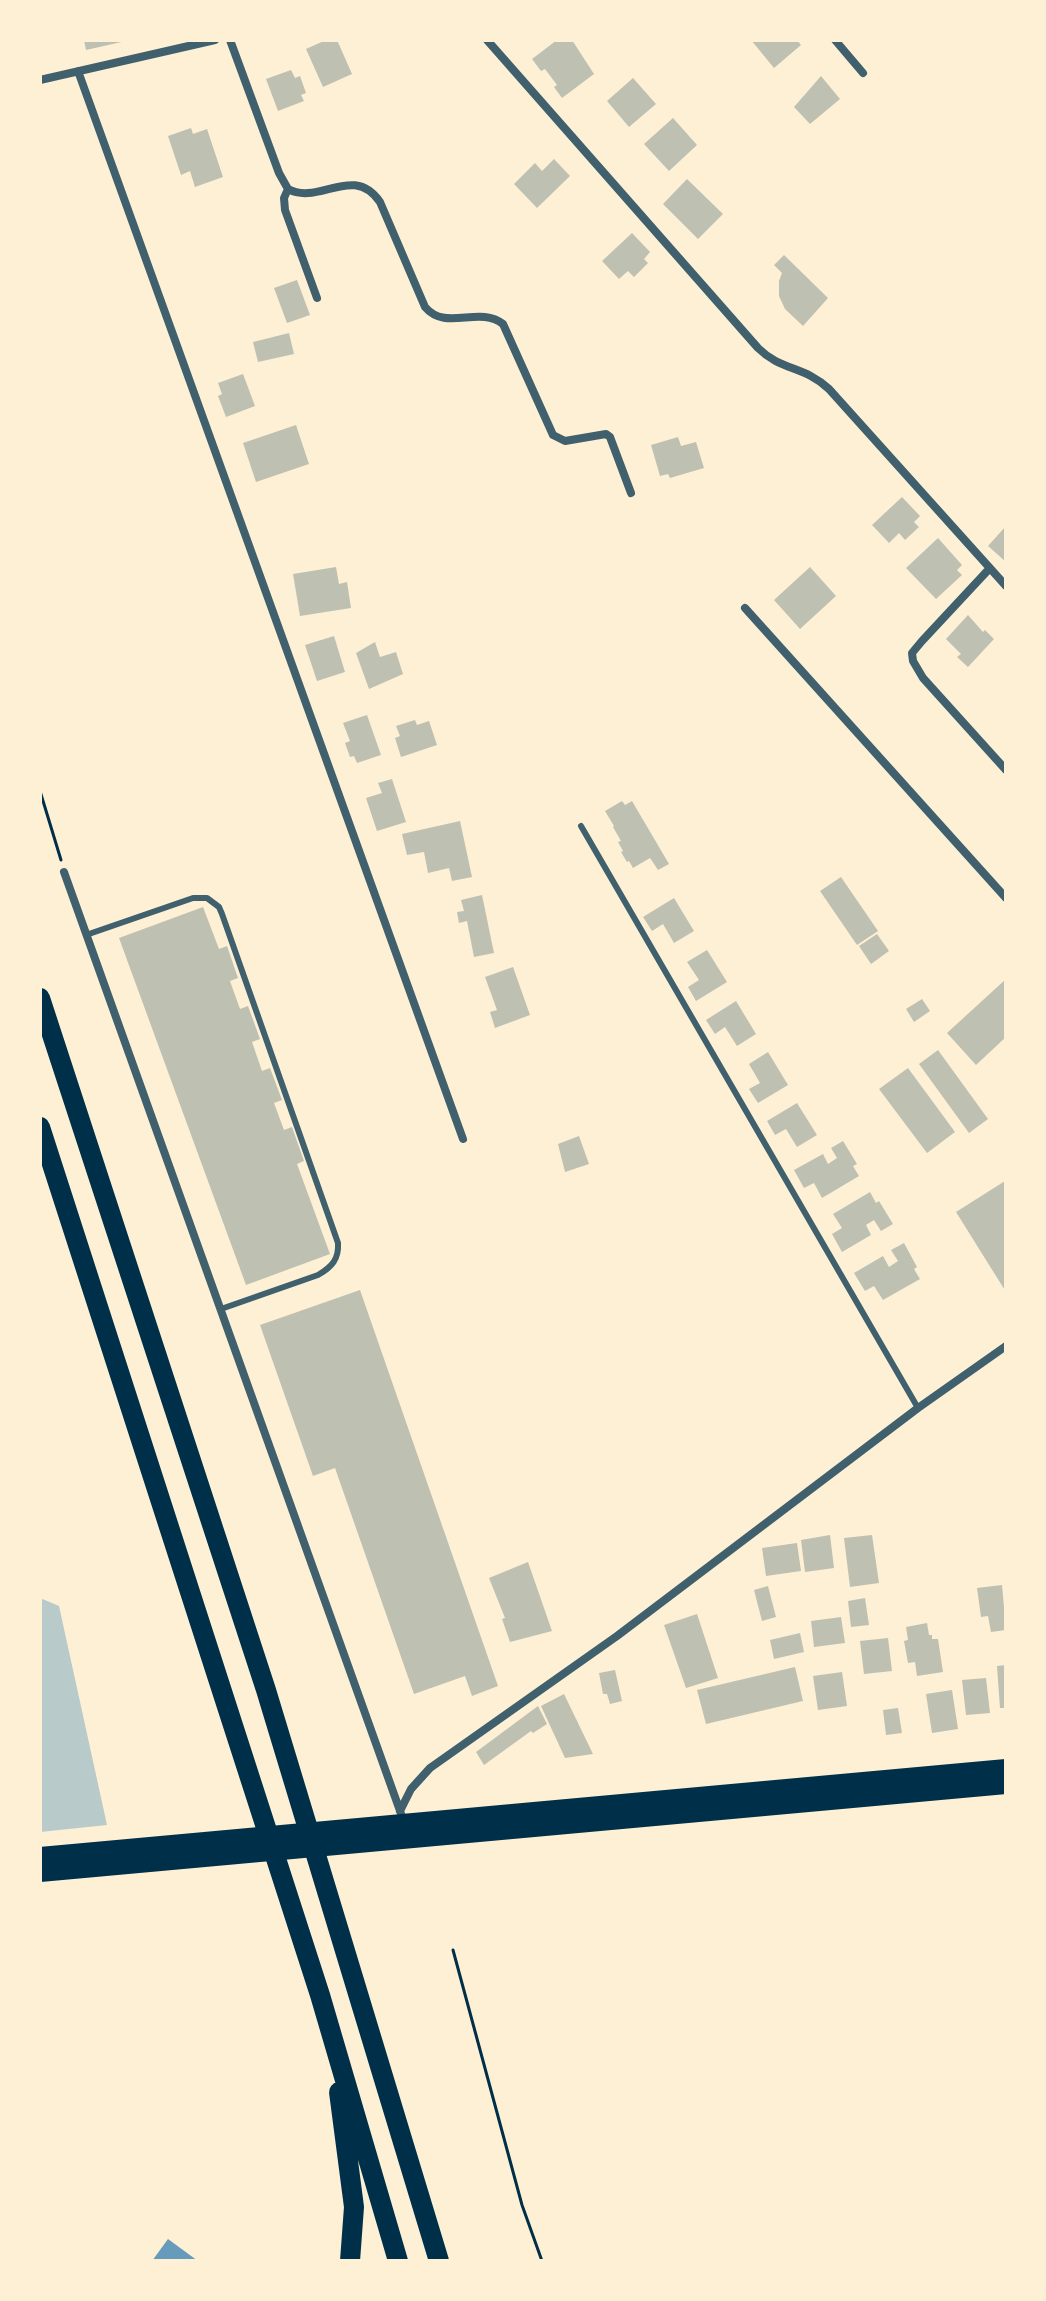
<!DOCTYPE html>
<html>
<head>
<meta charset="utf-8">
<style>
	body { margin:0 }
	#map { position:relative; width:1046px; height:2301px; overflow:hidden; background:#fdf0d5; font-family:"Sofia Sans Condensed",sans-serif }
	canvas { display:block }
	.frame { position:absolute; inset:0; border:42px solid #fdf0d5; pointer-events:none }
</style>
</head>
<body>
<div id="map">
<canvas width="1046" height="2301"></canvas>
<div class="frame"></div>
</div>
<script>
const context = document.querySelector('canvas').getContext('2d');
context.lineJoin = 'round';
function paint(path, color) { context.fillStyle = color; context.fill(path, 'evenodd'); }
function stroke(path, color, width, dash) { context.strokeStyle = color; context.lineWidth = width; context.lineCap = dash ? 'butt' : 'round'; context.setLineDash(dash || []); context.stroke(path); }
paint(new Path2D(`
	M40,1598L59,1606L107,1825L40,1832Z`), '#b9caca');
paint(new Path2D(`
	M168,2239L198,2261H152Z`), '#669bbc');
paint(new Path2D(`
	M84,40H126V41L86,50Z
	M326,40H337L352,74L323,87L306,49Z
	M557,40H572L594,74L562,98L554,87L557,85L545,69L541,71L532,59Z
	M751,40H797L801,45L774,68Z
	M291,70L295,78L300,76L306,93L301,95L304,101L278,111L266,79Z
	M821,76L840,99L810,124L794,107Z
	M633,78L656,104L629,127L607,101Z
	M673,118L697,145L669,171L644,144Z
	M191,128L193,134L207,129L223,177L195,187L190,171L181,175L168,136Z
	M554,159L570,176L537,208L514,184L535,163L542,171Z
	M687,179L723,214L698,239L663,204Z
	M632,233L650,252L644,259L648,263L634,277L628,271L619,279L602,261Z
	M784,255L828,298L803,326L785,309L779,296V281L782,273L774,265Z
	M297,280L310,315L287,323L274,288Z
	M289,333L294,354L258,362L253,342Z
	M243,374L255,406L226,417L218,396L222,394L218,383Z
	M296,425L309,464L256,482L243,443Z
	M678,437L681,446L696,442L704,468L670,478L668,474L660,476L651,445Z
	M902,497L920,516L914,522L919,527L905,540L899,533L889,543L872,525Z
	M1006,526V562L988,546Z
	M938,538L962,565L957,570L962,575L936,599L906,568Z
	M336,567L339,584L347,582L351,608L300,616L293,574Z
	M810,567L836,596L800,629L774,600Z
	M968,615L983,632L985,630L994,639L968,667L957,657L961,654L946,639Z
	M334,636L345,672L317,681L305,645Z
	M375,642L380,657L396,652L403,674L369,689L356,653Z
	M367,715L381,755L357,763L354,756L350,757L345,743L350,741L343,723Z
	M415,720L417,725L429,721L437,745L401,757L395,738L400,736L396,726Z
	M392,779L406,822L377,831L366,798L382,793L378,783Z
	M622,801L625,805L632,801L669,864L658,870L650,858L633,868L629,861L627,862L621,852L623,851L618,842L621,841L613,827L614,826L605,811Z
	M460,821L472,877L452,881L449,868L428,873L424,852L407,855L402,834Z
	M841,877L878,931L857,945L820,891Z
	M482,895L494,953L474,957L467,921L459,923L457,912L464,911L461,900Z
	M674,898L694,931L674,943L663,924L652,931L643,917Z
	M203,907L219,949L227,946L238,978L230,981L240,1009L248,1006L260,1039L252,1042L262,1071L270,1068L282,1100L274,1103L284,1130L292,1127L304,1161L297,1164L330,1254L246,1285L119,938Z
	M877,934L889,951L871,964L859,946Z
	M707,950L727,982L696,1001L688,987L699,980L687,962Z
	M513,967L530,1015L495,1028L490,1012L497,1010L485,977Z
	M1006,979V1037L976,1065L947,1033Z
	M922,999L930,1011L914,1022L906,1009Z
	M736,1001L756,1034L737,1046L725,1027L715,1034L706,1020Z
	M938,1050L988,1119L969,1133L919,1064Z
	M768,1052L788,1085L758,1103L749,1089L760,1083L749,1064Z
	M908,1068L955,1132L927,1153L879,1089Z
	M797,1103L817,1135L797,1147L786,1129L775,1135L767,1121Z
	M579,1136L589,1164L565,1172L558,1144Z
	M843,1141L857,1164L853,1166L859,1176L822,1198L814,1183L804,1188L794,1170L823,1154L828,1164L837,1158L831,1148Z
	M1005,1181L1006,1183V1292L956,1212Z
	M870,1192L876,1203L879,1201L893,1224L881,1231L874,1220L866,1225L871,1235L842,1252L832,1234L842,1228L833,1214Z
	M904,1243L917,1267L914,1269L920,1279L883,1300L874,1286L865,1291L854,1273L883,1256L889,1267L898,1261L891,1250Z
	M360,1290L498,1686L472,1696L465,1676L414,1694L335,1468L313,1476L260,1325Z
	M830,1535L834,1568L805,1572L801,1540Z
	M872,1535L879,1583L850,1587L844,1538Z
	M797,1543L801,1571L766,1576L762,1548Z
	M528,1562L552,1631L510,1642L502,1619L505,1618L489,1578Z
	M1002,1585L1006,1630L991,1632L988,1616L981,1617L977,1588Z
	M768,1586L776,1617L762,1621L754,1590Z
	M865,1598L869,1625L851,1627L848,1601Z
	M697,1614L718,1678L686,1688L664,1625Z
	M841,1617L845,1643L814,1647L811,1621Z
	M927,1623L929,1635H932V1639H938L943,1672L917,1676L915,1662L908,1663L904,1641L908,1640L906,1627Z
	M800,1633L804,1652L774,1659L770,1640Z
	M888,1638L892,1671L864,1674L860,1641Z
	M1006,1665V1708H1000L997,1666Z
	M795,1667L803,1701L706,1724L697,1690Z
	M615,1670L622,1701L610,1704L607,1694H603L599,1673Z
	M842,1672L847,1706L818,1710L813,1676Z
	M986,1678L990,1713L966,1715L962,1680Z
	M952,1690L958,1729L932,1733L926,1694Z
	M564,1694L593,1754L565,1758L541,1706Z
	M538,1706L547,1724L533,1733L531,1731L484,1765L476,1752Z
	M898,1708L902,1733L886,1735L883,1710Z`), '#bec0b2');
stroke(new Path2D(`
	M40,791L61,860
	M453,1950L522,2205L542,2261`), '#003049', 3);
stroke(new Path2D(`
	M581,826L918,1408
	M86,935L193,898H207L219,907L222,914L338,1243C339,1259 332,1267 318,1275L221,1309`), '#3f606c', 6);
stroke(new Path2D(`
	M230,40L279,173L288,189C319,206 353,163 380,202L425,307C446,332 479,305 503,324L553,435L565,441L606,434L610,437L631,493
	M487,40L758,348C781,371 805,366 829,389L1006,586
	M835,40L863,73
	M78,71L463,1139
	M40,80L215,40
	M288,189L284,198L285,210L317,298
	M990,568L922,641L912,653L913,661L923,678L1006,770
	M745,608L1006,898
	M64,872L404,1822
	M400,1811L411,1789L430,1768L617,1636L918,1408L1006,1346`), '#3f606c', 8);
stroke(new Path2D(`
	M40,1856L1006,1768
	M40,1873L1006,1785`), '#003049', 18);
stroke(new Path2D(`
	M40,998L266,1690L439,2261
	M40,1127L320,1995L398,2261
	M339,2092L354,2207L350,2261`), '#003049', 20);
</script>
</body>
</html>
